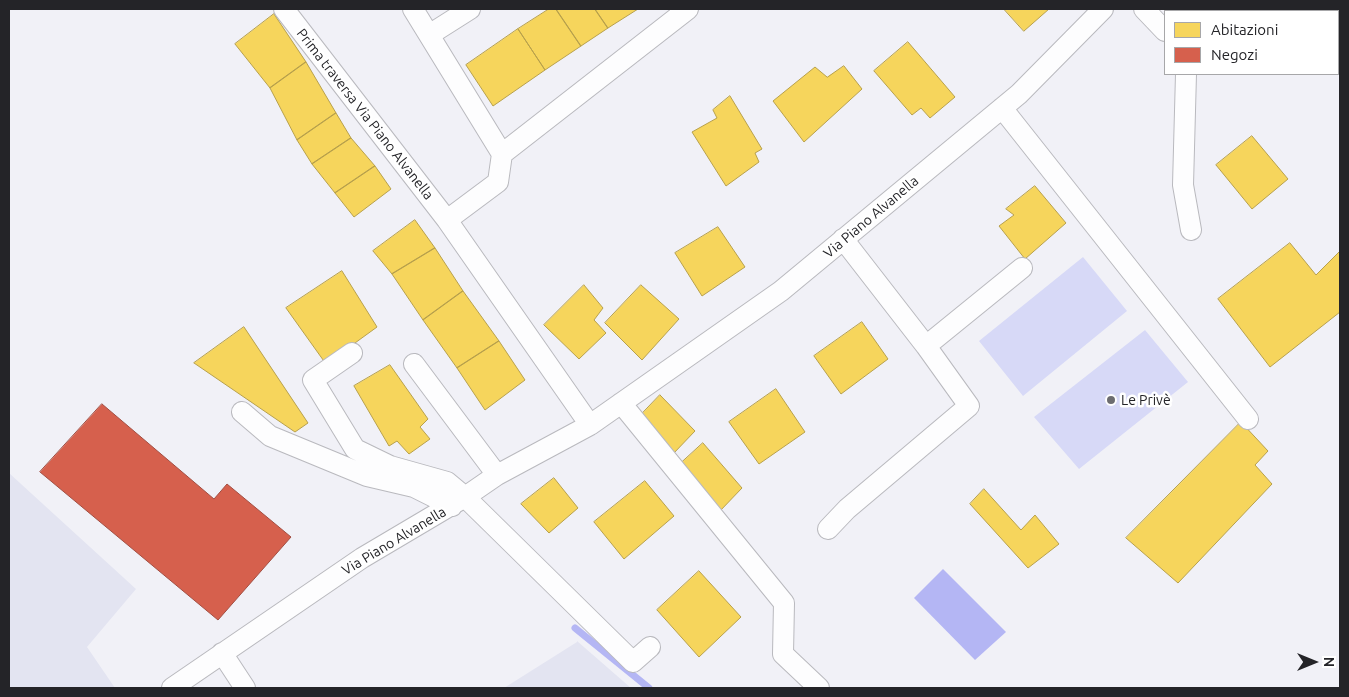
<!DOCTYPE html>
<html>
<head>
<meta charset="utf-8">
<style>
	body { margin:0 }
	#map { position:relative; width:1349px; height:697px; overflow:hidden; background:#f1f1f7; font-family:Ubuntu,sans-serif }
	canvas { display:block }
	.frame { position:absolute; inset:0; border:10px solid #242428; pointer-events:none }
	.legend { position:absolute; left:1164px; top:10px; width:175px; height:65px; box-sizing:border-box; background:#fff; border:1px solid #a7a7a9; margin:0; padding:6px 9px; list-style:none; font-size:15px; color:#242428 }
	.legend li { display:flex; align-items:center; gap:10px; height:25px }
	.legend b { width:25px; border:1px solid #a7a7a9 }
	.north { position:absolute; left:1289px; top:637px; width:50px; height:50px; -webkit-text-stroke:4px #fff; paint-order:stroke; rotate:90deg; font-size:14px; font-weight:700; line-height:20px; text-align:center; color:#242428 }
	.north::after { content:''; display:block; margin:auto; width:18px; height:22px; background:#242428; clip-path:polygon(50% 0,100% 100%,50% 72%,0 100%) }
</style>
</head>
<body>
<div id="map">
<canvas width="1349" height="697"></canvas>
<div class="frame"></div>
<ul class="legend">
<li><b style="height:14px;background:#f6d55c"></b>Abitazioni</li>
<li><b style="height:14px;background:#d6604d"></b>Negozi</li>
</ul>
<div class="north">N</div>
</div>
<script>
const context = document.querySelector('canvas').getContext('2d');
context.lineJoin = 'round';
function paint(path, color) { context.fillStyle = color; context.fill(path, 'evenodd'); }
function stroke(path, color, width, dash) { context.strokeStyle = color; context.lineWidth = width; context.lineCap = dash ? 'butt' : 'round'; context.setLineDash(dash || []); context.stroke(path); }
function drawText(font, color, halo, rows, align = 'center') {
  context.font = font + ' Ubuntu,sans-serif'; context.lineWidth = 5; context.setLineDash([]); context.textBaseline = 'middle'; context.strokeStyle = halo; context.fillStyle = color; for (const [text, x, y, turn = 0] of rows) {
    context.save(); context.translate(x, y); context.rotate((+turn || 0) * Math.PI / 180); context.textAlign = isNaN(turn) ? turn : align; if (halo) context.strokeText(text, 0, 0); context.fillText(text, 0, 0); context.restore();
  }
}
paint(new Path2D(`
	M9,473L136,589L87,647L115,688H9Z
	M577,641L631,688H504L577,642Z`), '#e3e4f1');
paint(new Path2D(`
	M1083,257L1127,311L1023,396L979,341Z
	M1145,330L1188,382L1079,469L1034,417Z`), '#d7d9f7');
paint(new Path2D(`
	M943,569L1006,632L975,660L914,598Z`), '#b4b6f4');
const homes = new Path2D(`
	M549,9H556L581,46L545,70L518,29Z
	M556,9H595L608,28L581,46Z
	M595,9H638L608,28Z
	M1004,9H1049L1024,31Z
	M274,14L306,62L270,88L235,44Z
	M518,29L545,70L493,106L466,65Z
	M908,42L955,97L930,118L921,108L912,115L874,71Z
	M306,62L336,113L297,140L270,88Z
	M844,66L862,89L804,142L773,101L815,67L827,77Z
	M730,96L762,149L755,153L759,162L726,186L692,132L717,118L713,110Z
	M336,113L351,138L312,164L297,140Z
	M1252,136L1288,179L1252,209L1216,165Z
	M351,138L375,166L335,193L312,164Z
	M375,166L391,189L354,217L335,193Z
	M1035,186L1066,223L1025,259L999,226L1014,215L1006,209Z
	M415,220L435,248L392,274L373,251Z
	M718,227L745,267L702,296L675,253Z
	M1290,243L1316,275L1340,251V312L1270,367L1218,299Z
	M435,248L463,291L423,320L392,274Z
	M342,271L377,327L326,364L286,308Z
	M584,285L603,308L594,320L606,333L579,359L544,325Z
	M641,285L679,319L642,360L605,323Z
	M463,291L499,341L457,368L423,320Z
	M862,322L888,359L841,394L814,356Z
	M244,327L308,423L295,432L194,363Z
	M499,341L525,380L485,410L457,368Z
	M390,365L428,419L420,427L430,439L409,454L397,441L389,446L354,386Z
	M776,389L805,432L759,464L729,422Z
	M660,395L695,431L673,454L639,417Z
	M1241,422L1268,451L1255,465L1272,484L1178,583L1126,538Z
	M703,443L742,488L719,512L679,465Z
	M554,478L578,508L549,533L521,504Z
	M645,481L674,516L624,559L594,522Z
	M984,489L1021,530L1035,515L1059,544L1028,568L970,504Z
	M699,571L741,617L699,657L657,610Z`);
paint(homes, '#f6d55c');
stroke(homes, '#b7a04c', 1);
const shops = new Path2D(`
	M102,404L214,499L227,484L291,537L218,620L40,472Z`);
paint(shops, '#d6604d');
stroke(shops, '#a14e42', 1);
stroke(new Path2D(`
	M575,628L649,688`), '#b4b6f4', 7);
const street = new Path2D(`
	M284,9L447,220
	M413,9L502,154L498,182L447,220L590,425
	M1144,9L1165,31
	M429,35L470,9
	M1186,74L1183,185L1191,230
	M1002,108L1248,419
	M502,154L688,9
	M926,346L1022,268
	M352,353L313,380L355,449L390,466L447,482L465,497L633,662L650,647
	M414,364L497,475
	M621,403L784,603L783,654L819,688
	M242,412L270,436L367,476L414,487L452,506
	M828,529L847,509L969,406L926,346L843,239
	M222,653L245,688
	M172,688L362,558L465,497L497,475L590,425L781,291L1019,94L1103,9`);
stroke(street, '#b9b9be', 22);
stroke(street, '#fdfdfe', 20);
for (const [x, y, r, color] of [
	[1111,400,5,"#6c6c70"]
]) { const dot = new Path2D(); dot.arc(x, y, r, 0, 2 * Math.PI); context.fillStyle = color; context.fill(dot); stroke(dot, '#fff', 2); }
drawText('14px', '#242428', '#fff', [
	["Prima traversa Via Piano Alvanella",365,114,52],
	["Via Piano Alvanella",871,217,-40],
	["Via Piano Alvanella",394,541,-31]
]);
drawText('14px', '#242428', '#fff', [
	["Le Privè",1121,400]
], 'left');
</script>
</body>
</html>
